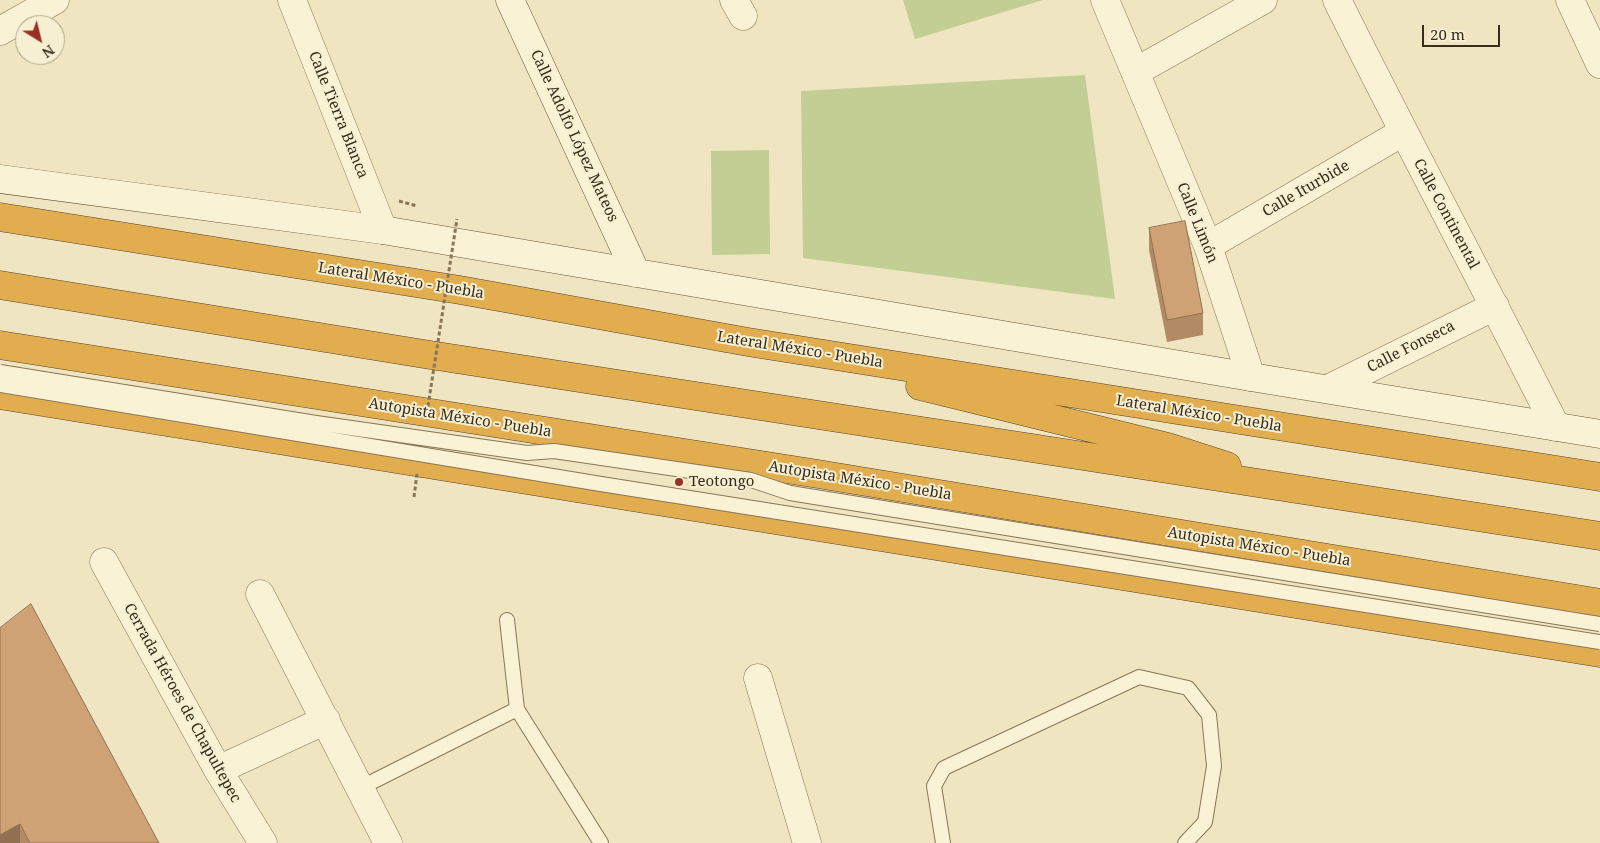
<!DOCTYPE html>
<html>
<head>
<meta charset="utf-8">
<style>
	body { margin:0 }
	#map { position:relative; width:1600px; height:843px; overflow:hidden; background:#efe5c1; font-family:"Noto Serif",serif }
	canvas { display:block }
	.north { position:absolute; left:15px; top:15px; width:50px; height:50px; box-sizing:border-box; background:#f6efd1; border:1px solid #aaa189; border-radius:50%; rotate:144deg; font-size:14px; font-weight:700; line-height:20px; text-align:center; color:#382c1d }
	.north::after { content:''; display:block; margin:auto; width:18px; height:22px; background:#9a2f26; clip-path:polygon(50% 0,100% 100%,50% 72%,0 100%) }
	.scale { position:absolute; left:1422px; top:25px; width:78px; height:22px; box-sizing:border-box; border:2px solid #382c1d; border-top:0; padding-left:6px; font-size:15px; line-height:18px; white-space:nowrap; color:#382c1d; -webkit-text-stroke:4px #f6efd1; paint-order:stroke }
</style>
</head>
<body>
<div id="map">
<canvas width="1600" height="843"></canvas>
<div class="north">N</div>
<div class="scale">20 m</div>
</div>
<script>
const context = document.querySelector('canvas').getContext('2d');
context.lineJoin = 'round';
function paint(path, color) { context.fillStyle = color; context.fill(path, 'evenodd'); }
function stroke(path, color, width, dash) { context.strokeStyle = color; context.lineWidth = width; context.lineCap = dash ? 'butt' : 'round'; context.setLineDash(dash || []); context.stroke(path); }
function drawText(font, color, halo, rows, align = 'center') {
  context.font = font + ' "Noto Serif",serif'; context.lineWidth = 4; context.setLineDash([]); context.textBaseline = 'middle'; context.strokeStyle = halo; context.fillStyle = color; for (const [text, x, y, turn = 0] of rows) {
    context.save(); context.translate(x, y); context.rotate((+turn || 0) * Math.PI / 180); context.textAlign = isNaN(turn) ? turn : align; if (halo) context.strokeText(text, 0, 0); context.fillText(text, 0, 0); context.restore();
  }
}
paint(new Path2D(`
	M903,0H1043L915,39Z
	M1085,75L1115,299L803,258L801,91Z
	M769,150L770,254L712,255L711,151Z`), '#c2ce94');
const lane = new Path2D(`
	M507,620L517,709L601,843
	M360,788L517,709
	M943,843L934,786L944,768L1139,677L1188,688L1209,715L1214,766L1205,822L1185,843`);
const street = new Path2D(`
	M292,0L383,230
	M734,0L743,16
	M1105,0L1208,246L1251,377
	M1337,0C1408,143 1484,284 1556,427
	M1570,0L1600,64
	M0,31L55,0
	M1135,72L1263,0
	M1208,246L1403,132
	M1328,389L1495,306
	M104,562L218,770L263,843
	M260,594L388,843
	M758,678L807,843
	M218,770L326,720`);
const secondary = new Path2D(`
	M510,0L636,273
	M0,179L383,230L1251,377L1600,434`);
const highway = new Path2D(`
	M0,217L460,290L748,342L1600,477
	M0,285L424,354L1600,536
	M0,345L818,474L1600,603
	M920,386L1168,447L1227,466
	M0,395L1600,653`);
stroke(lane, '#897658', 16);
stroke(street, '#897658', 29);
stroke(secondary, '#6b573b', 29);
stroke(highway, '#57442c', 29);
stroke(new Path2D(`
	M399,201L417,206`), '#897658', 3, [4, 2.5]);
stroke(lane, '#faf2d4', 14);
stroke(street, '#faf2d4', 28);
stroke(secondary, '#faf2d4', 28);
stroke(highway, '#e2ad4e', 28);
const laneBridge = new Path2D(`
	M0,372L316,423L527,453L554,451L751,480L790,493L1600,624
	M0,385L601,484L1600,642`);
stroke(laneBridge, '#897658', 16, []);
stroke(new Path2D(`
	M426,419L457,219
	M414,497L417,474`), '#897658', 3, [4, 2.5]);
stroke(laneBridge, '#faf2d4', 14);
paint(new Path2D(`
	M1149,228L1203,313V335L1167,342L1149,250Z
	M0,628L159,843H0Z`), '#b28b65');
paint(new Path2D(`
	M20,824V843H0V835Z`), '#917152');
const building = new Path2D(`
	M1185,221L1203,313L1167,320L1149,228Z
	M31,604L159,843H30L20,824L0,835V628Z`);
paint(building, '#cfa275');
stroke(building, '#917152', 1);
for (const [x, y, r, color] of [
	[679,482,5,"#9a2f26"]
]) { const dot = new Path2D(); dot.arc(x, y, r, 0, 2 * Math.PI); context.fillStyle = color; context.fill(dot); stroke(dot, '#f6efd1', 2); }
drawText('15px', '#382c1d', '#f6efd1', [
	["Calle Tierra Blanca",338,115,68],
	["Calle Adolfo López Mateos",574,136,65],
	["Calle Iturbide",1306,189,-30],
	["Calle Continental",1446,214,62],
	["Calle Limón",1197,223,68],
	["Lateral México - Puebla",401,281,9],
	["Calle Fonseca",1411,347,-27],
	["Lateral México - Puebla",800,350,9],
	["Lateral México - Puebla",1199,414,9],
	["Autopista México - Puebla",460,418,9],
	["Autopista México - Puebla",860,481,9],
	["Autopista México - Puebla",1259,547,9],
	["Cerrada Héroes de Chapultepec",182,703,61]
]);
drawText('15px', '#382c1d', '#f6efd1', [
	["Teotongo",689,482]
], 'left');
</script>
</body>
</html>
